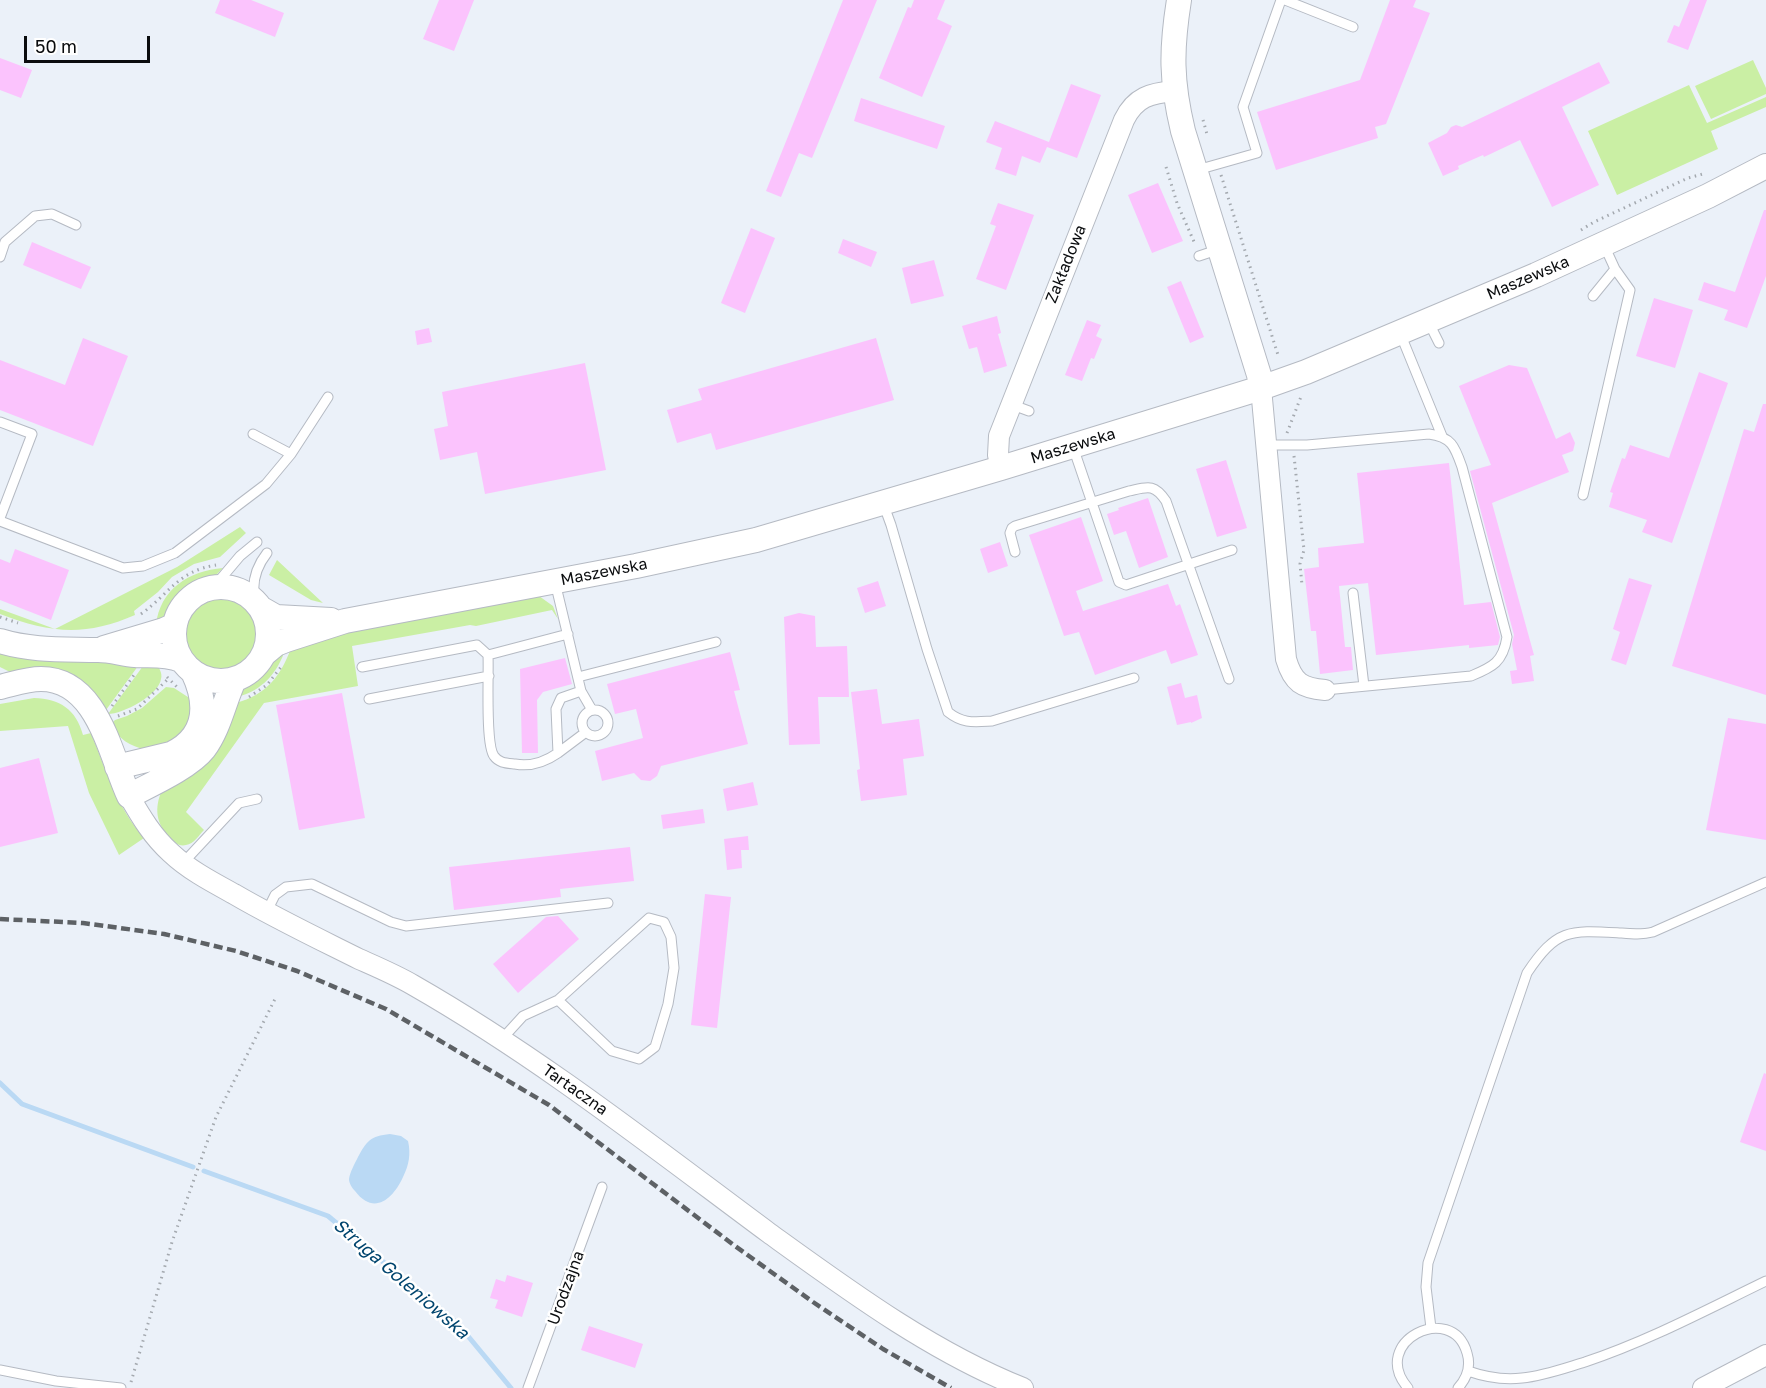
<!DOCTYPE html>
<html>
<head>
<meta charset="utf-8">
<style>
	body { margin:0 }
	#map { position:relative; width:1766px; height:1388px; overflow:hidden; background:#ebf1f9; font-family:"Golos Text",sans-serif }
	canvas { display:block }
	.scale { position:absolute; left:24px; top:36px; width:126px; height:27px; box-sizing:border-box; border:3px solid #0a0c0e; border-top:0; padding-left:8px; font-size:18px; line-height:21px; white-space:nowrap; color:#0a0c0e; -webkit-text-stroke:4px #fff; paint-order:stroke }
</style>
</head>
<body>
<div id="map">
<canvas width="1766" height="1388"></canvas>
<div class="scale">50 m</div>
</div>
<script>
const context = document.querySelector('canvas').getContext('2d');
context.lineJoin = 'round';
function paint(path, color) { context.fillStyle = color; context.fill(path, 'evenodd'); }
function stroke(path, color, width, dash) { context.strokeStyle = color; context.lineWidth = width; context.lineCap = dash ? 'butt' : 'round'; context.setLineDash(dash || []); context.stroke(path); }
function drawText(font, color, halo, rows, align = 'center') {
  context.font = font + ' "Golos Text",sans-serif'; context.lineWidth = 5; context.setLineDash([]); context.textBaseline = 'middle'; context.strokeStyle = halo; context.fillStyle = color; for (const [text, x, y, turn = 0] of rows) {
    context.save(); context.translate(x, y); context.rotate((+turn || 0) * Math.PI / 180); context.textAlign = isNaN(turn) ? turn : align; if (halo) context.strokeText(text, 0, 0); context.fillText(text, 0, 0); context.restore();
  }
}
paint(new Path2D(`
	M1753,60L1766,88V94L1711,119L1695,86Z
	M1689,85L1707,123L1766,97V107L1711,131L1718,149L1617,195L1588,131Z
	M240,527L246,533L220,557L194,564L172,577L158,592L134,611L135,615C85,637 49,633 0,614V609L55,629L177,567Z
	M277,560L323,603L311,600L269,575Z
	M223,568L212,579L185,594L170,614L156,625C160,589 189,571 223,568Z
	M183 634a38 38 0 1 1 76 0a38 38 0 1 1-76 0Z
	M539,596L553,606L558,619L552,610L476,626L470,625L352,646L358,686L264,703L186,812L204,830C199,835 194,844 186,845C179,847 174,842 170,838C156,824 154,808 162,790L236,703C266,695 281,676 291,648L346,630Z
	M0,652L141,662L106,710L95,693L85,683L75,677L12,673L0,667Z
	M284,653C275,677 258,693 233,698L242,685L261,670L273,654Z
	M155,661C158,666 163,673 161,679C159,695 123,714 108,714L143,666Z
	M166,687L174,688L194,701L184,736L146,750C130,746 118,739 111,724L115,720L127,716L142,708Z
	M34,698C60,699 76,709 83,735L91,733C106,770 117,807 144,838L119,855L89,793L68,726L0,731V704Z`), '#caefa4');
paint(new Path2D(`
	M390,1134L401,1136L408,1141C411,1154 409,1165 403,1177C393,1199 374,1216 355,1191C352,1188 349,1183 349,1179C350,1172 355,1163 358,1157C367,1141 370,1136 390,1134Z`), '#bad9f4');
stroke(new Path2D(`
	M0,1083L22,1104L193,1167
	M204,1171L328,1216L458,1324L511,1388`), '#bad9f4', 5);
paint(new Path2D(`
	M220,0H251L284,13L275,37L215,13Z
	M439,0H474L454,51L423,39Z
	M843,0H877L812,158L799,153L781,197L766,191Z
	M914,0H945L937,19L952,26L922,97L879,78L908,7L911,8Z
	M1390,0H1416L1413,7L1430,13L1386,124L1375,127L1378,138L1276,170L1257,112L1360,80Z
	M1690,0H1707L1688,50L1667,42L1674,25L1679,27Z
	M0,58L32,70L21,98L0,90Z
	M1599,62L1610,83L1562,107L1599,185L1552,207L1520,140L1484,157L1483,155L1458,166L1459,169L1443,176L1428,143L1447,133L1451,127L1456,125L1462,127Z
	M1071,84L1101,95L1077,158L1047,147L1040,163L1022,156L1016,176L995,169L1002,148L986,142L995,121L1049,142Z
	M861,98L945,126L937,149L854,121Z
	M1158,183L1183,241L1152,253L1128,195Z
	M998,203L1034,215L1006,290L976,279L996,226L990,224Z
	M1764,210H1766V276L1747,328L1724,320L1728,310L1698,300L1704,282L1735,292Z
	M751,228L775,238L745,313L721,303Z
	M843,239L877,252L871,267L838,253Z
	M32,242L91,267L81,289L23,265Z
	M934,260L944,296L911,304L902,268Z
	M1181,281L1204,337L1190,343L1167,287Z
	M1654,298L1693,310L1675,368L1636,356Z
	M997,316L1001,333L998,334L1007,366L984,373L977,347L969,349L962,326Z
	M1087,320L1101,325L1096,336L1102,339L1094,359L1091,358L1082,381L1065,375Z
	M429,328L432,342L417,345L415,331Z
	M83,338L128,356L93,446L0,410V360L65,385Z
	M876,338L894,400L716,450L711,433L677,443L667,410L702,400L698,389Z
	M585,363L606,470L485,494L477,452L440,460L434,429L448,426L442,392Z
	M1509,365L1527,368L1556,439L1570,432L1575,443L1573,451L1562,455L1569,472L1492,503L1534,655L1530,656L1534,681L1512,684L1510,671L1517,670L1512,644L1514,635L1470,471L1491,465L1459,386Z
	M1699,372L1728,383L1672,543L1642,532L1647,520L1609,507L1613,493L1610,492L1622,458L1625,459L1630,445L1669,458Z
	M1763,404H1766V695L1672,666L1744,429L1754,432Z
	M1226,460L1247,528L1217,537L1196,469Z
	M1449,463L1464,605L1491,602L1500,637L1498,645L1469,648V645L1376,655L1368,583L1339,586L1345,647H1351L1353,670L1320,674L1316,631H1311L1304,569L1319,567L1318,548L1364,543L1357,473Z
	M1148,498L1168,557L1139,568L1126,531L1114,535L1107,514L1119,510L1118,508Z
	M1081,517L1103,581L1076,591L1083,611L1168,584L1176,606L1180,604L1198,655L1171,664L1166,650L1095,675L1079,632L1064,636L1029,535Z
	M1000,542L1008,566L988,573L980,549Z
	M15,549L69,570L51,620L0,600V559L10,563Z
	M1629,578L1652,585L1626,665L1611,660L1620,632L1613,629Z
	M878,581L886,606L865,613L857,588Z
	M799,613L815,616L816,647L847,646L849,697H818L820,744L789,745L784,617Z
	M730,652L740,690L734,691L748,744L661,766L657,776L650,781L641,780L634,773L602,781L595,751L643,738L636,709L615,714L607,684Z
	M565,658L572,684L543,692L537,700L538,753H522L520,669Z
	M1181,683L1185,698L1197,695L1202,718L1191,723V722L1177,725L1167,687Z
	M877,689L882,724L919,719L924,756L903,759L907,795L861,801L857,770L860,769L851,692Z
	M342,693L365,818L299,830L276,705Z
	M1728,718L1766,724V840L1706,830Z
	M39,758L58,833L0,847V768Z
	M753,782L758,805L727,811L723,789Z
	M703,809L705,823L663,829L661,815Z
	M748,836L749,850H741L742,868L727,870L724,839Z
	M630,847L634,881L560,889L561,897L454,910L449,867Z
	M705,894L731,897L717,1028L691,1025Z
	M558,916L579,939L518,993L493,964L546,917Z
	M1764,1073L1766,1074V1151L1740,1142Z
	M507,1275L533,1283L522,1317L495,1308L498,1300L490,1298L496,1279L505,1282Z
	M589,1326L643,1344L635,1368L581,1350Z`), '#fbc3fd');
const service = new Path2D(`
	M1285,0L1353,27
	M1197,170L1257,153L1243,107L1281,0
	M1199,256L1220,249
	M0,257L5,242L35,216L52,214L76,225
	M1593,296L1615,269
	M1428,321L1439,343
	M1400,333L1442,436
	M1010,404L1029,411
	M0,422L32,434L0,518
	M253,434L291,454
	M1268,445H1307L1429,434C1452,437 1455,447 1462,467L1507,637C1503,662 1493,667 1471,676L1325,690
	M1073,447L1119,582L1126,585L1232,550
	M1583,495L1630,290L1615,269L1604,245
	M883,503L891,525L927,649L948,712C963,724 974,722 992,721L1134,678
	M0,521L123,568L143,566L175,553L266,484L291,454L328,397
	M1015,552L1010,533L1012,528L1015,526L1129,491C1147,487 1154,483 1166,501L1229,679
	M555,582L581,691L561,698L556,709L558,753C545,762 531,767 515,764C506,763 499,763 494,756C485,744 489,674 488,655L568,634
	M213,588L240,556L257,542
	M1353,593L1364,686
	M255,601C251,582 256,567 267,553
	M362,667L477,645L488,655
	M578,677L716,642
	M581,691L592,710
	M369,699L489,676
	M582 723a13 13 0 1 1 26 0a13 13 0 1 1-26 0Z
	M558,753L586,732
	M183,863L239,803L257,799
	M266,913L275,895L286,887L312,884L391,922L406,926L608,903
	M502,1039L523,1016L558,1000L649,918L664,922L671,937L674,968L668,1004L655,1047L639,1059L612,1051L558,1000
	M1431,1328L1426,1287L1428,1263L1527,973C1557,928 1570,930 1621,933C1632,934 1642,935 1653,932L1766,882
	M0,1370L56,1381L121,1388
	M1468,1371C1485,1377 1504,1380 1522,1378C1543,1376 1565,1368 1585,1362C1648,1341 1706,1310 1766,1281
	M528,1388L602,1187
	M1408,1388C1368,1342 1452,1300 1467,1353C1471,1366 1467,1378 1458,1388`);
const minor = new Path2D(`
	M1261,388C1270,478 1277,569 1286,659C1293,683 1302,688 1325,690
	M1001,468L998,455L999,436L1124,120C1135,97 1151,93 1174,91
	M129,796C141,817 153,837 171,853C189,870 212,882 234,894C275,918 317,938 359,959C377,967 396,975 413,985C539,1057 653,1147 769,1233C848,1290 932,1352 1023,1388
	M1703,1388L1766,1355`);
const tertiary = new Path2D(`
	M1179,0C1171,50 1171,81 1183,131L1259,375L1261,388
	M174 634a47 47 0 1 1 94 0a47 47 0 1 1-94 0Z
	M262,609L276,617L331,620
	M0,641C32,651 65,649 98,650C110,650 123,654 135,655C151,656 166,654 181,660
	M104,648L164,630L175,625
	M264,654L276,644L286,640L345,621L636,566L756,540L1001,468L1261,388L1306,372L1536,275L1708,196L1766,166
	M0,687C13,684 27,679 41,679C98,679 110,755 129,796C150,785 190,767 204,749C219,729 224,702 234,680
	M117,767L171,754C207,737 208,704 193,672`);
stroke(service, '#b5bac3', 11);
stroke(minor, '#b5bac3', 22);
stroke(tertiary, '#b5bac3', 26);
stroke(new Path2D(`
	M1203,120L1207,134
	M1166,167L1177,203L1195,244
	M1221,175L1278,355
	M1581,230L1594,222L1688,178L1703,174
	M1287,433L1302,394
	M1294,456L1304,550L1300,564L1302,585
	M141,614C169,594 178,571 216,565
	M0,617L18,623
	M167,677L177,687
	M249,697L267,685L281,667
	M112,706L134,675
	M118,716L137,709L168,679
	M131,1382L172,1242L216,1117L276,997`), '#a4a9af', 3, [1.5, 4.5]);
stroke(service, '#fff', 9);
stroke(minor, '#fff', 20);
stroke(tertiary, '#fff', 24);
stroke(new Path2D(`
	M0,919L83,923L164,934L236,951L297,971L386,1009L549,1105L735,1246L813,1302L883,1349L951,1388`), '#5d6165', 4.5, [9, 4.5]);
drawText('16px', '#0a0c0e', '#fff', [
	["Zakładowa",1066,264,-68],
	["Maszewska",1528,278,-23],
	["Maszewska",1073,446,-17],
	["Maszewska",604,572,-11],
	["Tartaczna",575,1090,35],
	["Urodzajna",566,1288,-70]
]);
drawText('italic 18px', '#01456e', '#fff', [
	["Struga Goleniowska",401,1279,41]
]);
</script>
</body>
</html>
